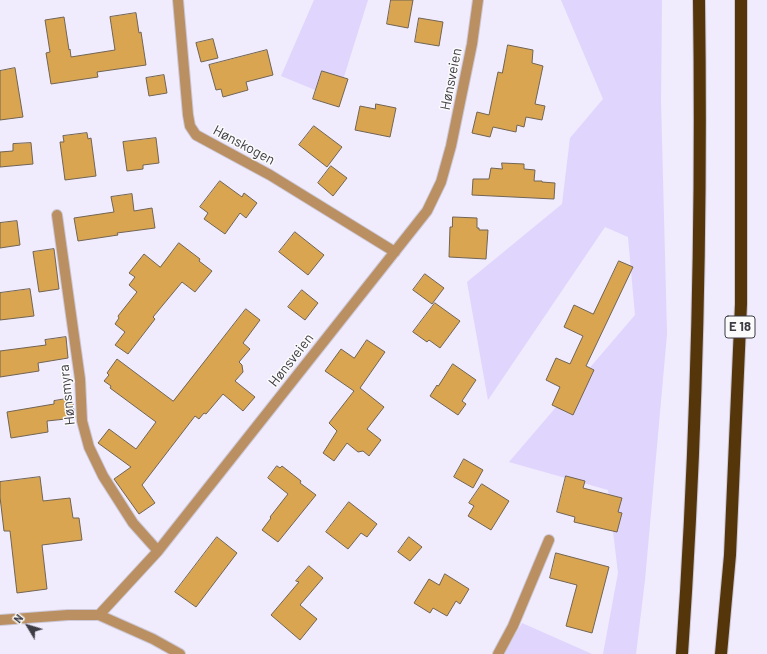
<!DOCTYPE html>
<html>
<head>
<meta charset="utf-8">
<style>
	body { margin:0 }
	#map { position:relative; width:767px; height:654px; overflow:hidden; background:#f0ebfd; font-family:Barlow,sans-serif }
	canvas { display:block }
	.north { position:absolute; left:8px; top:606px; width:40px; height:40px; -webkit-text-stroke:3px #fbfbfb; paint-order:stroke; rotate:308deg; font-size:11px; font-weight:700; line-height:16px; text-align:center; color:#3d3b43 }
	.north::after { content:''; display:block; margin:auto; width:14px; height:18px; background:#3d3b43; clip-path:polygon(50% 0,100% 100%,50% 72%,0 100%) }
</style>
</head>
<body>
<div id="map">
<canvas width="767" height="654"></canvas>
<div class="north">N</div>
</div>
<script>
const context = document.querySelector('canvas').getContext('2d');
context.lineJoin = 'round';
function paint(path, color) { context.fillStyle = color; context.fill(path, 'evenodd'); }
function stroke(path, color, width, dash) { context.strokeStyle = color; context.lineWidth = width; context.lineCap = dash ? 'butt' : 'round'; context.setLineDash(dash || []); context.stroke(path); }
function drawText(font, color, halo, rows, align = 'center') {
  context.font = font + ' Barlow,sans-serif'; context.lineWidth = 3; context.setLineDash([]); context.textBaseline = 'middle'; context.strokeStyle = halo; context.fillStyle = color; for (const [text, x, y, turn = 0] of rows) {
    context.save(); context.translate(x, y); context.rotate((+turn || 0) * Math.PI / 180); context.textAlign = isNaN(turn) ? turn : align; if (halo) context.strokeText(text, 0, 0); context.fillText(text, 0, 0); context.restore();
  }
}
paint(new Path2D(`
	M314,0H368L337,99L281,76Z
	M561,0H662L661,101L667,334L645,580L636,654H603L618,573L608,490L509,462L635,315L628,237L605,227L488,400L467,282L562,204L570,138L603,99Z
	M522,623L592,654H504Z`), '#dfd5fd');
const building = new Path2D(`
	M391,0H413L408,28L387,24Z
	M136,13L139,33L141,32L146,65L97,72L98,77L51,84L46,53L50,52L45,20L64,17L69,50L70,49L71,57L115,50L110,17Z
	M419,18L443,22L439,46L415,42Z
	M213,39L218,58L201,62L196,43Z
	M508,45L533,50L532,63L543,66L535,104L545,106L542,120L526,117L524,127L517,125L516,132L493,127L490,137L472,133L477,112L489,115L498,72L502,73Z
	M267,50L273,75L246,82L248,90L223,97L221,89L216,90L209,65Z
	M15,68L23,117L0,120V71Z
	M322,71L348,79L339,107L313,99Z
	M164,75L167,93L149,96L146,78Z
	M376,104L396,108L390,137L355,130L360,106L375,109Z
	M314,126L342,147L327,167L299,145Z
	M87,133L88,139L91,138L96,176L65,180L60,142H64L63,136Z
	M156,138L159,163L143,165V169L127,171L123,142Z
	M31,143L33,164L0,167V152L13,151V144Z
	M502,163L524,164V169L535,170L534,181H542V182L555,183L554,199L472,195L473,179H489L491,168L502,169Z
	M331,166L347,178L333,196L318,183Z
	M220,181L242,197L244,193L257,203L246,218L240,213L225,234L204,219L208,213L200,207Z
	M132,194L134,211L152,208L155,228L117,233L118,235L78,241L74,218L114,212L111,197Z
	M453,217L477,218V228H479V230H488L486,259L449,257L450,227H452Z
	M17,221L20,245L0,248V223Z
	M295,232L324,255L308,275L279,252Z
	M179,243L200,259L199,261L212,271L195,292L182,282L153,317L155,319L128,354L115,345L125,332L115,324L119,318L118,316L137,292L129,285L135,277L129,273L144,254L160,267Z
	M54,249L59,289L39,292L33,252Z
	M619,261L633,267L586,366L594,370L573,415L552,405L560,387L546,380L556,358L570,364L583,336L564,327L574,305L593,314Z
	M425,274L444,288L432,304L413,290Z
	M30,289L34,316L0,320V293Z
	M302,290L318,303L305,320L288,307Z
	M435,303L460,321L440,348L429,340L427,342L413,332Z
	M246,309L260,320L243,343L250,349L239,362L242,365L243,372L235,381L255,397L243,411L223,394L206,414L204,413L199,419L195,416L142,485L155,503L139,514L114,479L131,467L98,443L109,429L136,449L156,422L110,388L111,386L104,381L109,375L107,373L117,359L173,401Z
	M66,337L68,358L38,363L39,371L0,377V351L46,345L45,340Z
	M367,340L385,352L360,388L384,407L367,429L381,440L369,456L363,451L358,452L347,443L334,461L323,453L337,431L329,423L354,391L325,371L341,349L354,358Z
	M453,364L476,380L462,401L466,404L458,415L430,396L437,385L438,386Z
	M72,398L75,418L47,421L48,432L11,438L7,412L54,404V401Z
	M464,459L483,470L473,488L454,477Z
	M277,466L280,468L282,466L301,481L300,483L316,495L278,542L262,530L271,518L270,517L288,494L268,478Z
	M566,476L585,481L583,488L622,498L618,512L622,513L617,532L574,522L575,517L557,512Z
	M40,477L43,501L70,498L73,518H79L82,540L42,545L47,589L17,593L10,531H4L0,497V482Z
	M482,484L509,501L491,530L468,516L474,506L469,503Z
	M349,502L377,524L367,537L361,533L348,549L326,532Z
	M217,537L237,553L196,607L175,592Z
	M409,537L422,547L410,561L398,552Z
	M556,553L609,567L592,633L566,626L577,585L550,578Z
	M309,566L323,578L300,605L317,619L300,640L271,615L299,582L296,581Z
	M445,574L469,589L460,604L456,601L447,616L433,608L430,613L414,603L429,579L439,585Z`);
paint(building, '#d9a551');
stroke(building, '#716453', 1);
const minor = new Path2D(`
	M178,0L188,115L190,126L196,135L270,175L395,252
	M57,215L80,379L82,421L89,447L103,476L133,523L158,551
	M99,615L158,551L427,211L441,182L451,146L472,44L478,0
	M0,620L68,615H99L153,639L180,654
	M498,654L513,626L549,540`);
const highway = new Path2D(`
	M682,654C697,436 702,218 699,0
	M721,654L730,555L741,304V0`);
stroke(minor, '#ccc8d8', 12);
stroke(highway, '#ccc8d8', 14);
stroke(minor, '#ba9062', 10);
stroke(highway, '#55350a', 12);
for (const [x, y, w] of [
	[740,327,30]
]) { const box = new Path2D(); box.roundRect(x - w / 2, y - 11, w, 22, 3); context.fillStyle = '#fbfbfb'; context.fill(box); stroke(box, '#3d3b43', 1); }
drawText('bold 13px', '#3d3b43', null, [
	["E 18",740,327]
]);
drawText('14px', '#3d3b43', '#fbfbfb', [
	["Hønsveien",451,79,-79],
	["Hønskogen",244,145,28],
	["Hønsveien",291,360,-52],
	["Hønsmyra",67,395,-96]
]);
</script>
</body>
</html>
